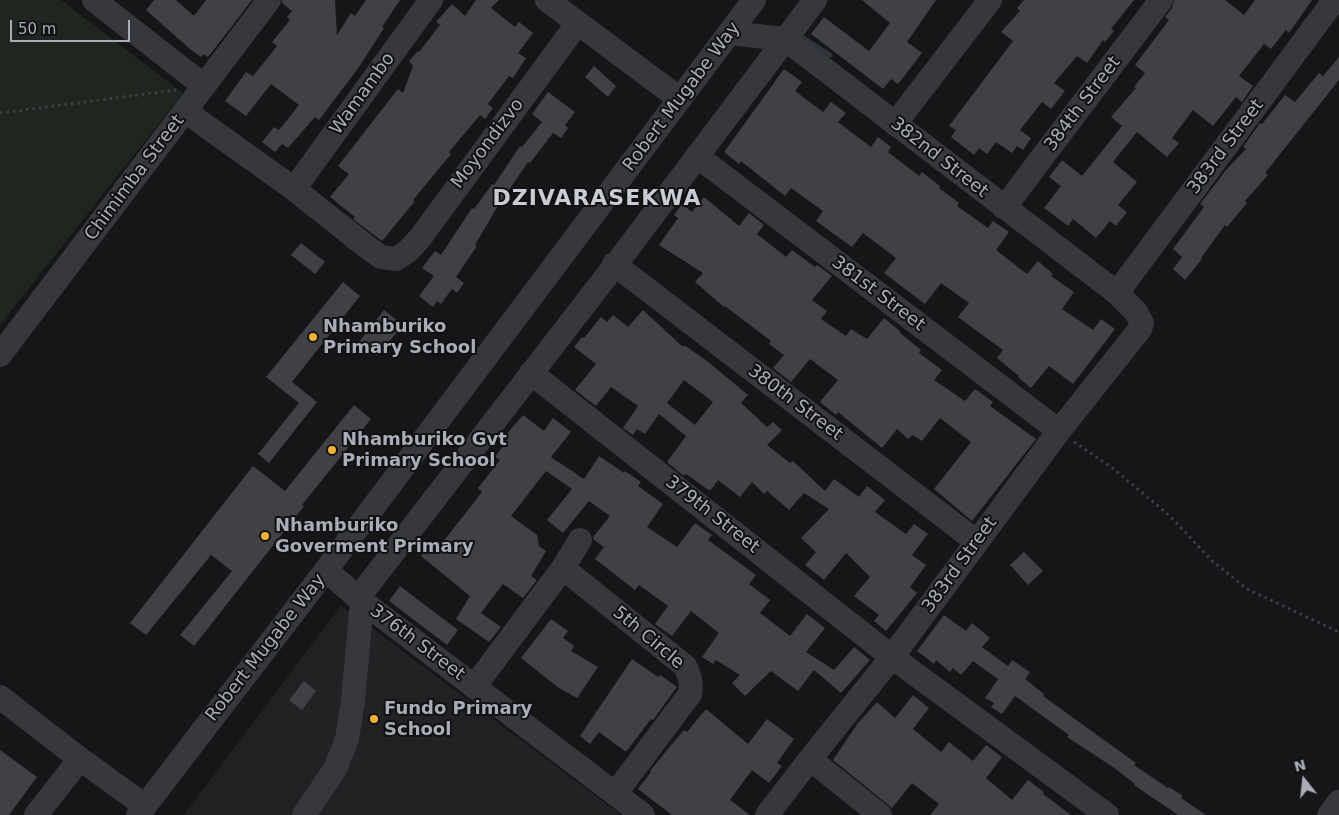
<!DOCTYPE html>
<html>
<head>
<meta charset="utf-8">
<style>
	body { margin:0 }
	#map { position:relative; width:1339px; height:815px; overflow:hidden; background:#161618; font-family:"DejaVu Sans",sans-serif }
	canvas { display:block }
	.north { position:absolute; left:1279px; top:755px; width:50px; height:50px; -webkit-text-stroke:4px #111113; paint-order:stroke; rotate:344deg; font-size:14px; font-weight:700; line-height:20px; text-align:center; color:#a8adb8 }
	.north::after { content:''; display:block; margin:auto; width:18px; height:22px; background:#a8adb8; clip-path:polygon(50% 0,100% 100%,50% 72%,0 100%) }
	.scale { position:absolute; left:10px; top:20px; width:120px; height:22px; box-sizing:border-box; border:2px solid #a8adb8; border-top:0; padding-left:6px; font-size:15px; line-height:18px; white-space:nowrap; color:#a8adb8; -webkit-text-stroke:4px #111113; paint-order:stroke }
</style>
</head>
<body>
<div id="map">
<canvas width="1339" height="815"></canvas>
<div class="north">N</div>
<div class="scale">50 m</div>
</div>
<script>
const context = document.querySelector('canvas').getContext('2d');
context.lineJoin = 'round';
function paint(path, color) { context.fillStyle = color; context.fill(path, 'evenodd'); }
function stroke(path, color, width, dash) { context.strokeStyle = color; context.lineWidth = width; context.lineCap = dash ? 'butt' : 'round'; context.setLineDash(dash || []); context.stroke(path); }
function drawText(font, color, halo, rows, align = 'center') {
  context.font = font + ' "DejaVu Sans",sans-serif'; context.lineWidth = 4; context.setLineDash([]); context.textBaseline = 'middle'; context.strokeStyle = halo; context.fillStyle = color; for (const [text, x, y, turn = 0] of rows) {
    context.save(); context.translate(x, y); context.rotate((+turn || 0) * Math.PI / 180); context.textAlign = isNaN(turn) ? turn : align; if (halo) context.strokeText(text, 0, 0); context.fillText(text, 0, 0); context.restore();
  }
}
paint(new Path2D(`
	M341,606L364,622L621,815H184Z`), '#222225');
paint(new Path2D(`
	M0,0H61L183,93L0,325Z`), '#1e261f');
stroke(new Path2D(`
	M797,34L830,55`), '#2c353c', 5);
paint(new Path2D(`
	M154,0H176L194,16L206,0H252L208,57L204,54L201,57L190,49L146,10Z
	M282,0H335L337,35L351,13L355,16L366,0H400L382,27L384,28L359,67L319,120L315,117L288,148L282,144L275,152L262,142L274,127L279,130L299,105L271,84L246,116L225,101L246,72L253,76L277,46L272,42L290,20L287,17L292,11L282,3Z
	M476,0H499L491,8L515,27L519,22L533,33L518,53L526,58L513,78L509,76L488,104L493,108L485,119L480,115L449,152L451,154L413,200L415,201L382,241L353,219L355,217L330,197L349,174L338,166L398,89L403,93L413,66L409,61L418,51L419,52L440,25L436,22L452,4L465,16Z
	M862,0H936L907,42L922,53L898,84L891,79L883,89L811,34L824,17L869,51L890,23Z
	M1024,0H1134L1111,29L1114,31L1105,42L1103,40L1087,63L1077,56L1054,83L1065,91L1051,109L1042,102L1020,130L1031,138L1023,150L1017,146L1012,153L996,142L987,154L979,148L974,155L951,137L956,130L949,126L1013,41L1001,32L1020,11L1017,8Z
	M1174,0H1225L1244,15L1255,0H1312L1289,33L1286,30L1271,49L1264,44L1239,76L1253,86L1242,102L1236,97L1213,126L1193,110L1172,138L1179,143L1167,157L1137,132L1113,162L1137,182L1118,205L1127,212L1116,226L1110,221L1096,238L1073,219L1068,226L1044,208L1061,186L1049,177L1062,160L1082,176L1122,126L1111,117L1136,88L1134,87L1145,73L1135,65L1169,20L1165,17L1172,8Z
	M1339,57V80L1265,173L1268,175L1245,201L1247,203L1227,227L1225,225L1201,258L1202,259L1185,280L1173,269L1182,257L1173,249L1204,207L1200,204L1226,170L1246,149L1243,147L1260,123L1262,124L1285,95L1295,102L1319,73L1323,76Z
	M594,66L616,86L608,97L585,77Z
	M784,69L802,82L795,91L823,112L831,102L846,113L838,122L871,147L878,137L891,147L888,152L919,176L922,172L940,186L939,188L959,203L957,206L988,228L993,221L1009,232L996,250L1027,274L1038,261L1053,274L1051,276L1074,292L1062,309L1093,330L1101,319L1115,329L1073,384L1049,366L1031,388L1018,377L1019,376L997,358L1003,350L958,317L969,303L941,283L925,304L884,273L896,258L863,233L852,247L816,221L823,211L791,188L785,196L741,161L739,164L724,152Z
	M548,92L575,112L565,125L568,128L561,138L553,133L530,163L528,162L496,209L475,245L477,246L456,277L464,283L457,293L452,289L441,304L437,301L433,307L419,296L434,276L422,268L435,251L441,255L472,208L474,209L492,184L494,185L520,146L522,147L542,122L532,114Z
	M704,197L739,226L749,213L764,225L757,234L786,257L792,250L815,267L817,265L832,276L812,300L827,311L821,319L846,336L851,329L867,339L884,318L901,332L900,333L921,350L919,353L942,370L934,380L965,401L975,389L993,402L990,406L1036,439L972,521L934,489L971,442L940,418L922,441L913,435L908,439L897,429L882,448L838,412L836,415L820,402L838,380L810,359L791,382L773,368L784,355L769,344L771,341L725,306L724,307L695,282L703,273L659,245L678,218L674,215L682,204L692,212Z
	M301,243L325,262L315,274L291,255Z
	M343,282L360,296L292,382L317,402L269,463L258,454L299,403L266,377Z
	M384,310L403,325L377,356L359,342Z
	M643,310L683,347L684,345L707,361L748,395L741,403L767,427L773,422L782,430L767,445L790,463L793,461L825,491L834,479L859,497L867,486L885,500L875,512L906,534L914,524L928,534L912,555L926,565L910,587L917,593L886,631L874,621L879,615L854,596L870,577L846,553L824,580L805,565L816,552L801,538L829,509L804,493L789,510L767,491L764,494L752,482L740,497L718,480L710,491L686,474L684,476L667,462L686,436L659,414L645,434L637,429L633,435L623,428L638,406L611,387L596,406L575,390L596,364L574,347L582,337L584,338L601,317L607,322L613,315L628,327ZM684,380L713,402L695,425L667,403Z
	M354,405L371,419L302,505L304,506L194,646L180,635L232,571L211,555L146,635L130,623L253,466L285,491Z
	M523,415L544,431L553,418L571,432L551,457L584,479L599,456L624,473L625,471L641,482L638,486L663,504L647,527L677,547L695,523L712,535L708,540L756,575L749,584L770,600L760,613L790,636L807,614L825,628L806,652L834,670L854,647L870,660L841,693L814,670L798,691L771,671L745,696L732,683L740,675L716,660L713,664L702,657L719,633L691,611L672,636L655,624L668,606L639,585L635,590L595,559L604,547L594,540L593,537L610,516L589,501L563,533L547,520L572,489L546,471L511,516L537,535L539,546L546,551L531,576L537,580L523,598L503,584L481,613L501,627L489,642L456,619L470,596L421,556L433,541L439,547L482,492L478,488L500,460L495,457L508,439L505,436Z
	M1024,552L1043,571L1028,585L1010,565Z
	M400,586L458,630L447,645L389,601Z
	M944,615L966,631L972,623L990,638L982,647L1008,666L1012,660L1030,672L1025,679L1044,694L1043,696L1136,763L1134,765L1168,788L1169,787L1183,796L1181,798L1206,815H1178L1134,785L1135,784L1113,767L1067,737L1069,735L1015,696L1002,714L991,707L994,703L985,698L998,679L973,661L961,675L953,668L950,672L936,660L934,664L917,651Z
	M551,619L568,631L563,638L574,646L571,651L598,667L577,698L559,688L521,658Z
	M632,659L658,677L660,675L677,687L653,720L651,719L626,752L599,732L590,744L580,736Z
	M304,681L316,691L302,710L289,700Z
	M913,695L929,708L913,729L941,752L949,742L973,761L986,745L1002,757L986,778L1012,800L1028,780L1044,792L1043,794L1071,815H930L939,804L912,783L892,808L833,760L858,723L877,702L895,718Z
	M706,709L748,744L767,719L794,739L777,763L782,766L769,783L752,770L730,800L750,815H672L638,789L651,772L650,771L667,750L684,730L687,732Z
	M0,750L37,777L9,815H0Z`), '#404145');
stroke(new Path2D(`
	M0,113L176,90
	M1074,442L1114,469L1171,517L1211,560L1247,589L1339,632`), '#3d3f44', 3, [2.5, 4]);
stroke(new Path2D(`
	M94,0L204,86
	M547,0L680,99
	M729,33L785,39L1117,293L1136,312L1142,323L1140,329L1059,431L892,657L810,759L767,815
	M185,111L294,189L367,247L381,257L396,259L408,251L420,238L577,24
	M895,124L990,0
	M697,156L1059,431
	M294,189L431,0
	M1004,208L1161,0
	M614,264L977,542
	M1117,293L1333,2V0
	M0,355L269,0
	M531,373L892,657L1107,815
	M563,568L685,666C690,676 692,683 690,694L615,794
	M326,570L358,598L629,247L815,0
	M358,598L643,815
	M474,687L563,568L580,540
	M0,697L80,759L145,806
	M810,759L880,815
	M36,815L80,759
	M138,815L326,570L754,0
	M304,815L335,769L347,739L353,701L362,601
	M1329,815L1339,802`), '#37383d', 24);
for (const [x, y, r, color] of [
	[313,337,5,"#f2b134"],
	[332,450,5,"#f2b134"],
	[265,536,5,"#f2b134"],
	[374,719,5,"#f2b134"]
]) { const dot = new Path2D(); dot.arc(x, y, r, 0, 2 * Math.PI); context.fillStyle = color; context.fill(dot); stroke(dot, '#111113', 2); }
drawText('18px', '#a8adb8', '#111113', [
	["Wamambo",363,94,-54],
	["Robert Mugabe Way",682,97,-53],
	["384th Street",1083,104,-53],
	["Moyondizvo",488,144,-53],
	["383rd Street",1226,147,-53],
	["382nd Street",939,158,38],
	["Chimimba Street",135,178,-53],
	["381st Street",878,294,37],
	["380th Street",795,403,37],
	["379th Street",712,515,38],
	["383rd Street",960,565,-54],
	["5th Circle",648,638,40],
	["376th Street",417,643,37],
	["Robert Mugabe Way",266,648,-52]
]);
drawText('bold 18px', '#a8adb8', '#111113', [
	["Nhamburiko",323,327],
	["Primary School",323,348],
	["Nhamburiko Gvt",342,440],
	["Primary School",342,461],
	["Nhamburiko",275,526],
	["Goverment Primary",275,547],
	["Fundo Primary",384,709],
	["School",384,730]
], 'left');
context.letterSpacing = '1px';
drawText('bold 22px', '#c9ccd4', '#111113', [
	["DZIVARASEKWA",597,199]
]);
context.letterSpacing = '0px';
</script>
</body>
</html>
